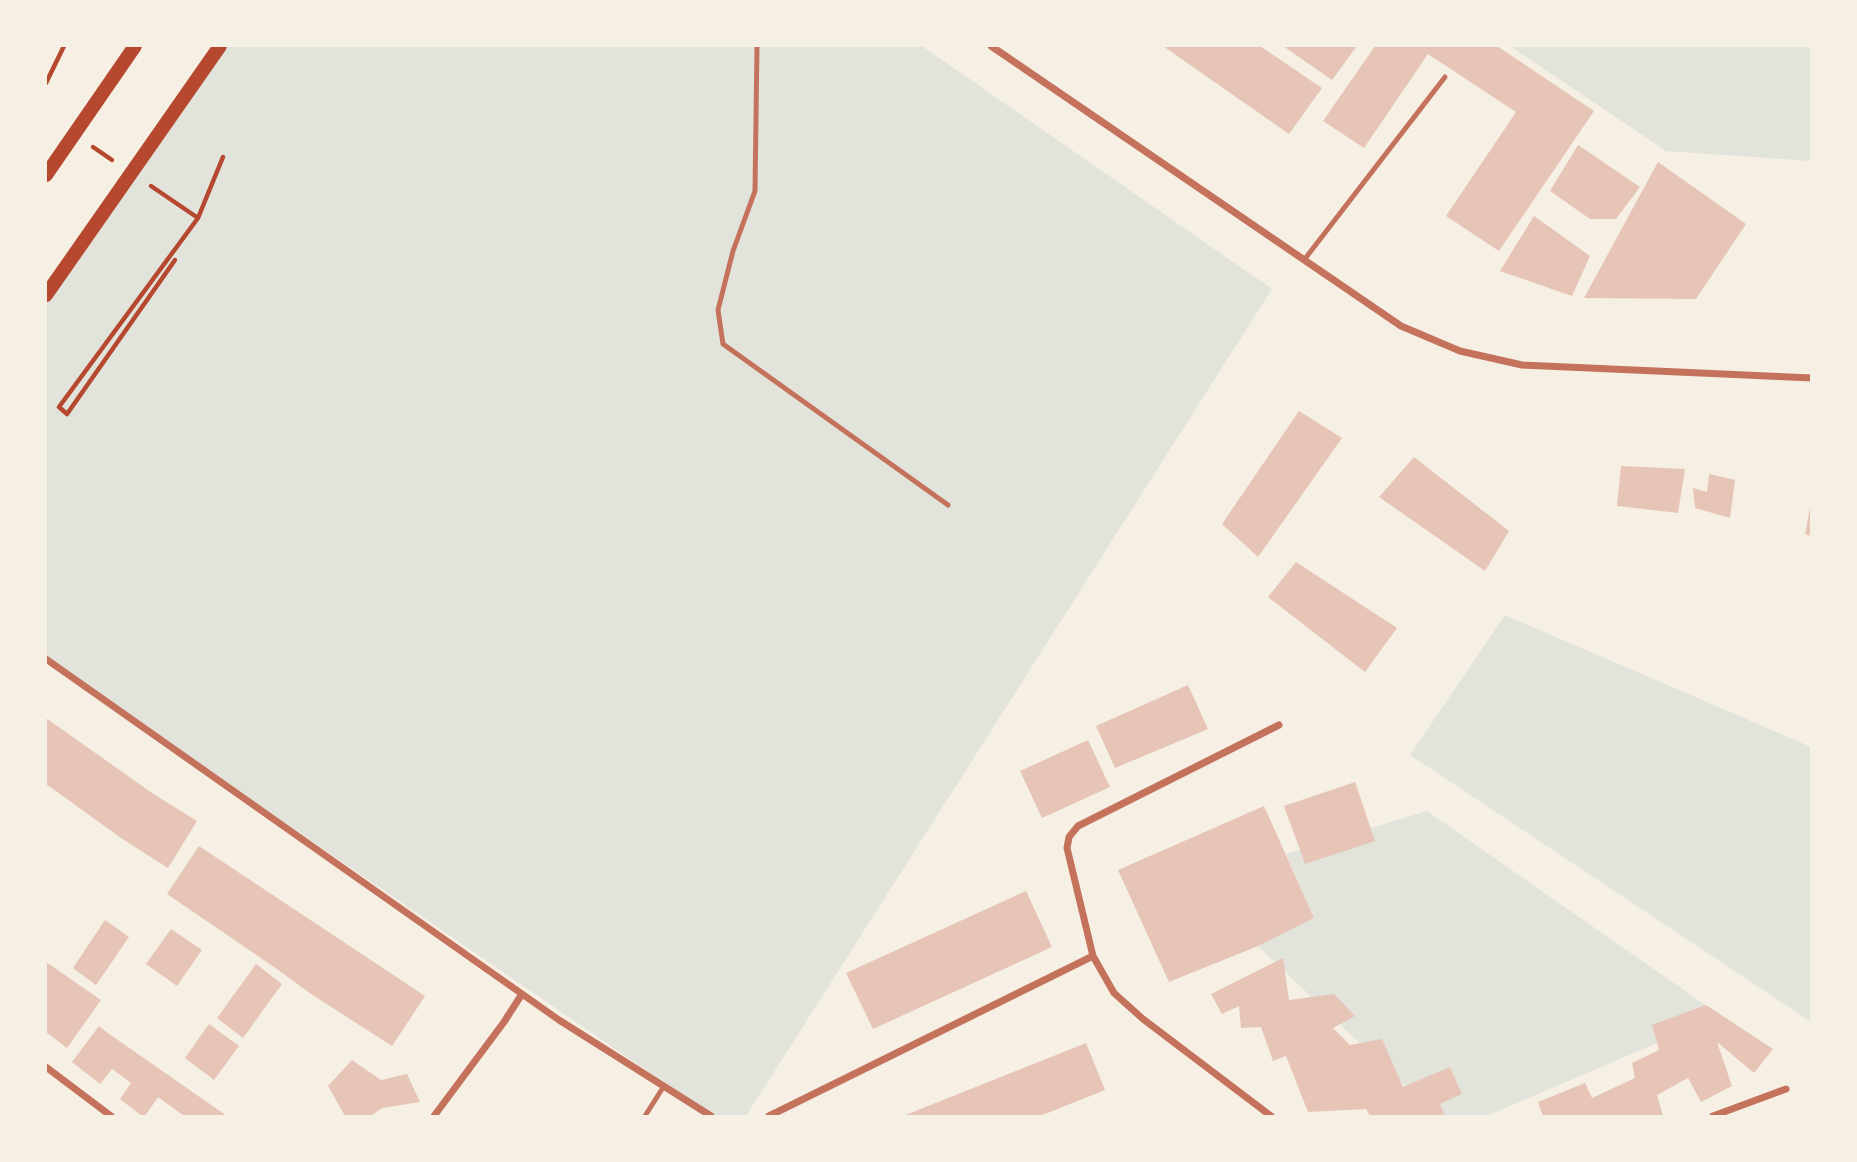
<!DOCTYPE html>
<html>
<head>
<meta charset="utf-8">
<style>
	body { margin:0 }
	#map { position:relative; width:1857px; height:1162px; overflow:hidden; background:#f6efe4; font-family:Manrope,sans-serif }
	canvas { display:block }
	.frame { position:absolute; inset:0; border:47px solid #f6efe4; pointer-events:none }
</style>
</head>
<body>
<div id="map">
<canvas width="1857" height="1162"></canvas>
<div class="frame"></div>
</div>
<script>
const context = document.querySelector('canvas').getContext('2d');
context.lineJoin = 'round';
function paint(path, color) { context.fillStyle = color; context.fill(path, 'evenodd'); }
function stroke(path, color, width, dash) { context.strokeStyle = color; context.lineWidth = width; context.lineCap = dash ? 'butt' : 'round'; context.setLineDash(dash || []); context.stroke(path); }
paint(new Path2D(`
	M220,46H922L1272,289L746,1116H713L46,659V295Z
	M1510,46H1811V161L1666,151Z
	M1505,615L1811,747V1022L1410,755Z
	M1427,811L1721,1016L1486,1116H1436L1258,946L1314,918L1286,854Z`), '#e2e4dc');
paint(new Path2D(`
	M1163,46H1260L1322,88L1289,134Z
	M1283,46H1357L1332,80Z
	M1375,46H1497L1594,111L1499,251L1446,216L1516,112L1428,54L1364,148L1323,121Z
	M1578,145L1640,187L1616,219H1590L1550,191Z
	M1658,162L1746,224L1696,299L1584,298Z
	M1534,216L1590,256L1572,296L1500,271Z
	M1299,411L1342,438L1258,557L1222,524Z
	M1414,457L1509,531L1485,571L1379,497Z
	M1621,466L1685,469L1678,513L1617,506Z
	M1709,474L1735,480L1730,518L1695,508L1693,488L1707,492Z
	M1810,508L1811,509V536L1805,534Z
	M1296,562L1397,628L1365,672L1268,597Z
	M1188,685L1208,729L1115,768L1096,726Z
	M46,718L152,793L197,821L168,868L124,840L46,784Z
	M1088,740L1110,787L1042,818L1020,771Z
	M1355,782L1375,841L1305,864L1284,806Z
	M1264,806L1314,918L1258,946L1169,982L1118,870Z
	M199,846L425,996L392,1046L311,994L277,969L167,894Z
	M1026,891L1052,947L873,1029L846,973Z
	M105,920L129,937L96,985L73,968Z
	M171,929L202,950L177,986L146,964Z
	M1283,958L1289,1000L1334,994L1355,1016L1333,1028L1350,1045L1382,1039L1403,1087L1450,1067L1462,1094L1440,1104L1445,1116H1370L1366,1109L1308,1112L1286,1056L1273,1061L1261,1027L1241,1028L1239,1006L1222,1014L1211,994Z
	M46,962L101,1000L67,1048L46,1032Z
	M256,964L282,984L243,1038L217,1018Z
	M1706,1005L1773,1049L1754,1073L1717,1042L1732,1086L1701,1102L1688,1078L1657,1095L1663,1116H1543L1538,1102L1585,1083L1592,1098L1635,1078L1632,1063L1659,1050L1652,1025Z
	M209,1024L239,1046L214,1080L185,1058Z
	M99,1026L105,1031L227,1116H184L158,1097L145,1116H142L120,1099L131,1083L112,1069L100,1084L72,1062Z
	M1086,1043L1105,1090L1040,1116H903Z
	M352,1060L381,1080L407,1074L420,1102L382,1108L371,1116H345L328,1086Z`), '#e6c5b7');
stroke(new Path2D(`
	M46,83L64,46
	M93,147L112,160
	M151,186L198,218L59,407L67,414L175,260
	M198,218L223,157`), '#b5482f', 4.5);
stroke(new Path2D(`
	M757,46L755,191L733,251L718,310L723,344L948,505
	M1304,260L1445,77
	M645,1116L664,1086`), '#c5725c', 5);
stroke(new Path2D(`
	M991,46L1401,326L1460,351L1522,365L1812,378
	M46,659L559,1020L711,1116
	M46,1067L111,1116
	M434,1116L504,1022L522,994
	M769,1116L1093,956
	M1271,1116L1143,1019L1114,993L1093,956L1067,848L1069,837L1078,826L1279,725
	M1713,1116L1786,1089`), '#c5725c', 7);
stroke(new Path2D(`
	M46,175L135,46
	M46,295L220,46`), '#b5482f', 14);
</script>
</body>
</html>
